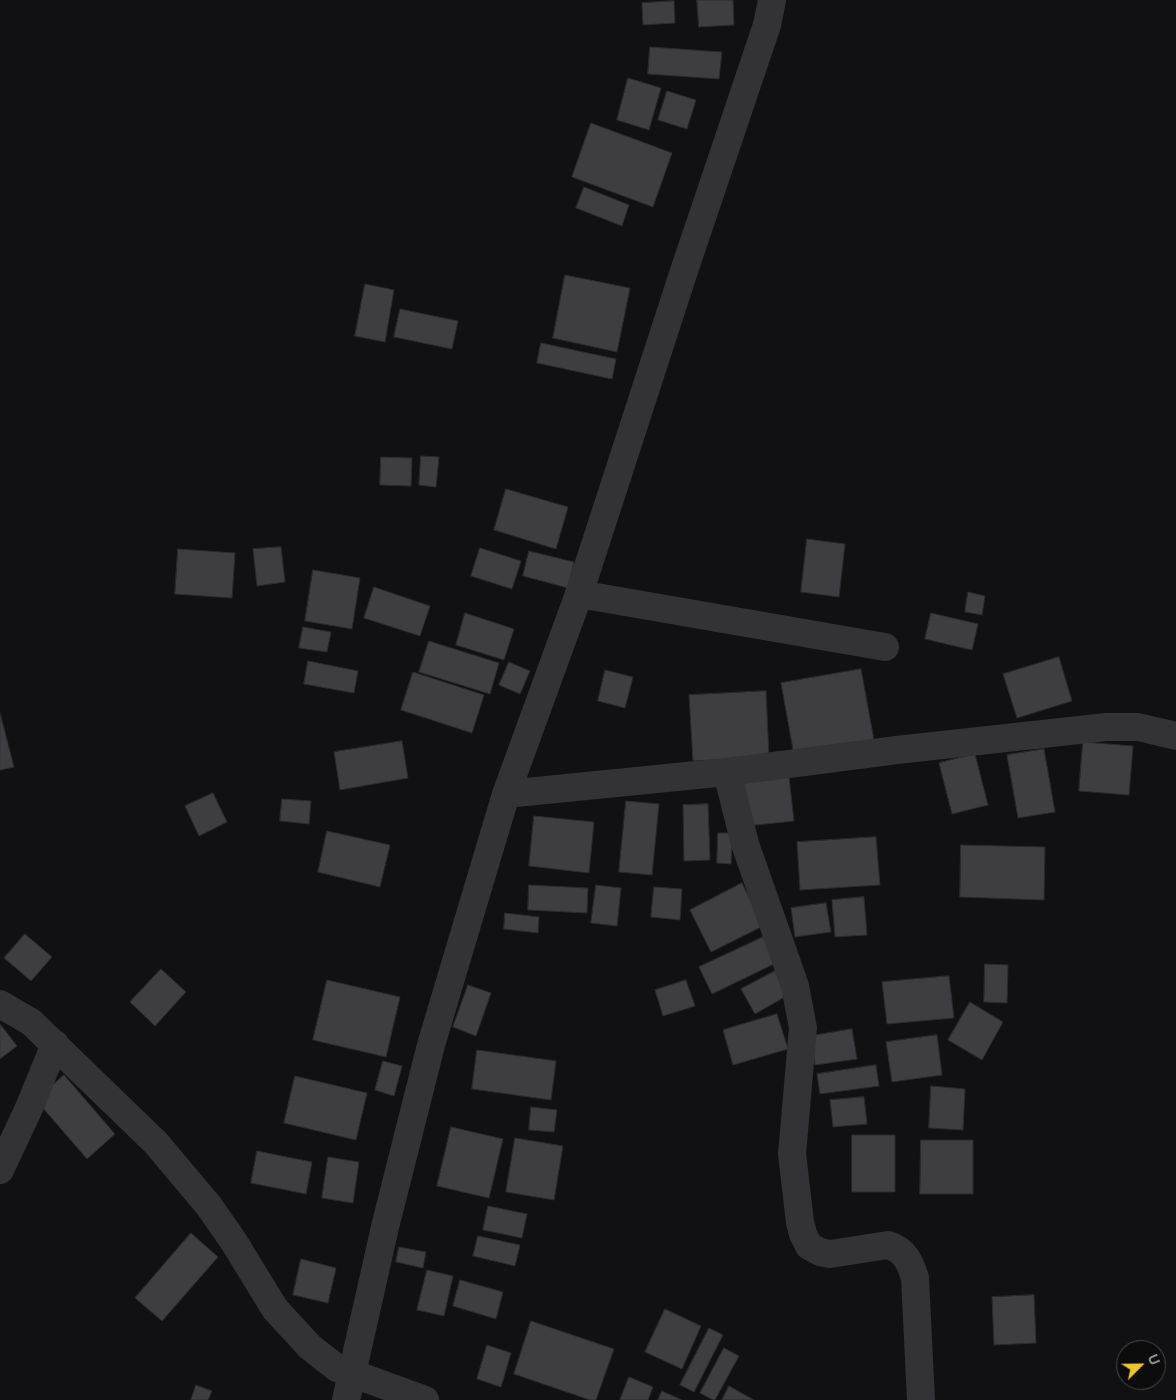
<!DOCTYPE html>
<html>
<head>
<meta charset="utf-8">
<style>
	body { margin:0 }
	#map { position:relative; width:1176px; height:1400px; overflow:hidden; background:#111012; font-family:Manrope,sans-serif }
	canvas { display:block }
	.north { position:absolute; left:1116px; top:1340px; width:50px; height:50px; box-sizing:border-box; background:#0c0c0d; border:1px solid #48494f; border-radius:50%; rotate:67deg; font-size:14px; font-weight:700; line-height:20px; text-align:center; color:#a2a5b3 }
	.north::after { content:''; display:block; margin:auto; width:18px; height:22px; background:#eec72c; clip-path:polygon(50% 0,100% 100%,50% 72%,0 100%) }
</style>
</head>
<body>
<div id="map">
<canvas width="1176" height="1400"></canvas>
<div class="north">U</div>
</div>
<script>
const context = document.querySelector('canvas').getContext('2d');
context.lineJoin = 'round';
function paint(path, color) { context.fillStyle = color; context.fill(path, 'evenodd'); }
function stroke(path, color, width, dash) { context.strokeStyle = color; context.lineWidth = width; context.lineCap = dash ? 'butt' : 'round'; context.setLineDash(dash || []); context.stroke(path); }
const building = new Path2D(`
	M697,0H733L734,25L699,27Z
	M674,1L675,23L643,25L642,3Z
	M650,47L722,52L719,79L648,74Z
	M628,78L661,88L649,130L617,120Z
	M667,91L696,100L687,129L658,120Z
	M591,123L672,153L653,207L572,177Z
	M584,187L629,205L622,226L576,208Z
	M565,275L630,288L617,352L553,338Z
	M365,284L394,290L385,342L355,336Z
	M400,309L458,321L452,349L394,337Z
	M541,343L616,359L612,379L537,363Z
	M421,456L439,457L436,487L419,485Z
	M381,457L412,458L411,486L380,485Z
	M506,489L568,507L556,549L494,530Z
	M807,539L845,544L839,597L801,592Z
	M281,547L285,582L257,586L253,549Z
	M480,548L521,561L512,589L471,576Z
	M178,549L235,553L232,598L175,594Z
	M529,551L574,562L568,588L523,576Z
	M313,570L360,578L352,629L305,621Z
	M374,587L430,606L420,636L364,618Z
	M968,592L985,596L982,615L965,612Z
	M465,613L514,629L504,660L456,645Z
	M931,613L978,624L972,650L925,639Z
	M303,627L331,632L327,652L299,648Z
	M429,641L499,663L490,694L419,672Z
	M1059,657L1072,701L1017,718L1003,674Z
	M308,661L358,671L354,693L304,684Z
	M509,662L530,671L520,694L499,685Z
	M861,669L874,740L794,755L781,683Z
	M605,670L633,677L625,708L598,701Z
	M413,672L484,695L472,733L401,710Z
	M766,691L769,757L693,761L689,695Z
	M0,713L14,767L0,770Z
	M402,741L408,778L340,790L334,752Z
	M1083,742L1133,746L1129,795L1079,791Z
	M1044,749L1055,812L1018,818L1007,755Z
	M975,754L988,805L952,814L939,763Z
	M789,777L794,821L746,826L741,782Z
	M213,793L227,822L199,836L185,806Z
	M282,799L311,801L309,824L280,821Z
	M626,801L659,804L652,875L619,872Z
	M708,804L710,860L684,861L683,805Z
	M534,816L594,822L589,873L529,866Z
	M327,831L390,845L380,887L318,872Z
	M718,833H732L731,864L717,863Z
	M876,837L880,885L800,890L797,842Z
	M961,845L1045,847L1044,900L960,897Z
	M742,883L763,926L711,952L690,910Z
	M529,885L588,888L587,913L528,910Z
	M596,885L621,888L617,926L591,923Z
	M654,887L682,889L680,920L651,917Z
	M864,897L867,935L835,937L832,900Z
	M826,903L831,932L795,937L791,908Z
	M505,913L539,917L538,933L504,929Z
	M25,934L52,957L31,981L4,958Z
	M763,937L776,963L712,994L699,967Z
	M985,964L1008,965L1007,1003L984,1002Z
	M161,969L186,992L155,1026L130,1002Z
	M775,971L788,995L755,1014L741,989Z
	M949,976L954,1018L887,1024L882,982Z
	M327,980L400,997L386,1057L313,1040Z
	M686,980L695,1006L663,1016L655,990Z
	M468,985L491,993L476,1036L453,1027Z
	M970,1002L1003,1022L982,1060L948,1040Z
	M777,1014L788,1049L733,1065L723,1030Z
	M0,1024L17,1046L0,1059Z
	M852,1029L857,1059L815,1065L811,1036Z
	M937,1035L942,1075L892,1082L886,1042Z
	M477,1050L556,1061L551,1100L472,1089Z
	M383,1061L402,1066L394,1096L375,1090Z
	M876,1065L879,1086L820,1094L817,1074Z
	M64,1075L115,1134L87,1159L36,1100Z
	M295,1076L367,1093L356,1140L284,1123Z
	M931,1086L965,1089L963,1130L929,1128Z
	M864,1097L867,1124L833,1127L830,1100Z
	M531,1107L557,1110L554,1132L529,1130Z
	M451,1127L503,1139L489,1198L437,1186Z
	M852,1135H895V1192H852Z
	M515,1138L563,1146L554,1200L506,1192Z
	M921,1140H973V1194H920Z
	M257,1151L312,1162L306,1194L251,1183Z
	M328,1157L359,1162L353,1203L322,1198Z
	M488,1206L527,1214L522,1238L483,1230Z
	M191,1233L218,1257L162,1321L135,1298Z
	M478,1236L520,1245L515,1266L473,1256Z
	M399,1247L426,1252L423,1268L396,1262Z
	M301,1259L336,1268L328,1303L293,1295Z
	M427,1270L453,1276L444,1316L417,1310Z
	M460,1280L503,1292L496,1319L453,1306Z
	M1034,1295L1036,1343L994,1345L992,1297Z
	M665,1309L701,1326L682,1369L645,1352Z
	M531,1321L614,1349L596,1400H590L514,1374Z
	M709,1328L723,1335L694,1392L680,1385Z
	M487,1345L511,1353L501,1387L477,1379Z
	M724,1348L739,1356L715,1400H713L700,1393Z
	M629,1377L653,1387L648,1400H620Z
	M196,1385L212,1391L208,1400H191Z
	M729,1386L754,1400H722Z
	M662,1391L682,1400H658Z`);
paint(building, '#3d3d42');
stroke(building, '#2b2a2e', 1);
stroke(new Path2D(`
	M579,594L885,647
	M727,772L745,844L795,986L803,1028L792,1154L800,1222L803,1234L809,1246L820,1252L830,1254L888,1245C905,1250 910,1262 915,1278L921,1400
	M506,794L727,772L897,750L1106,727H1138L1176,736
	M0,1004L31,1022L156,1143L209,1206L234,1242L275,1309L310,1347L337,1368L425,1400
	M0,1170L29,1108L55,1044`), '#323237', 28);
stroke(new Path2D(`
	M346,1400L385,1227L431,1045L506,794L579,594L684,271L767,25L772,0`), '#323237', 28);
</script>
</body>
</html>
